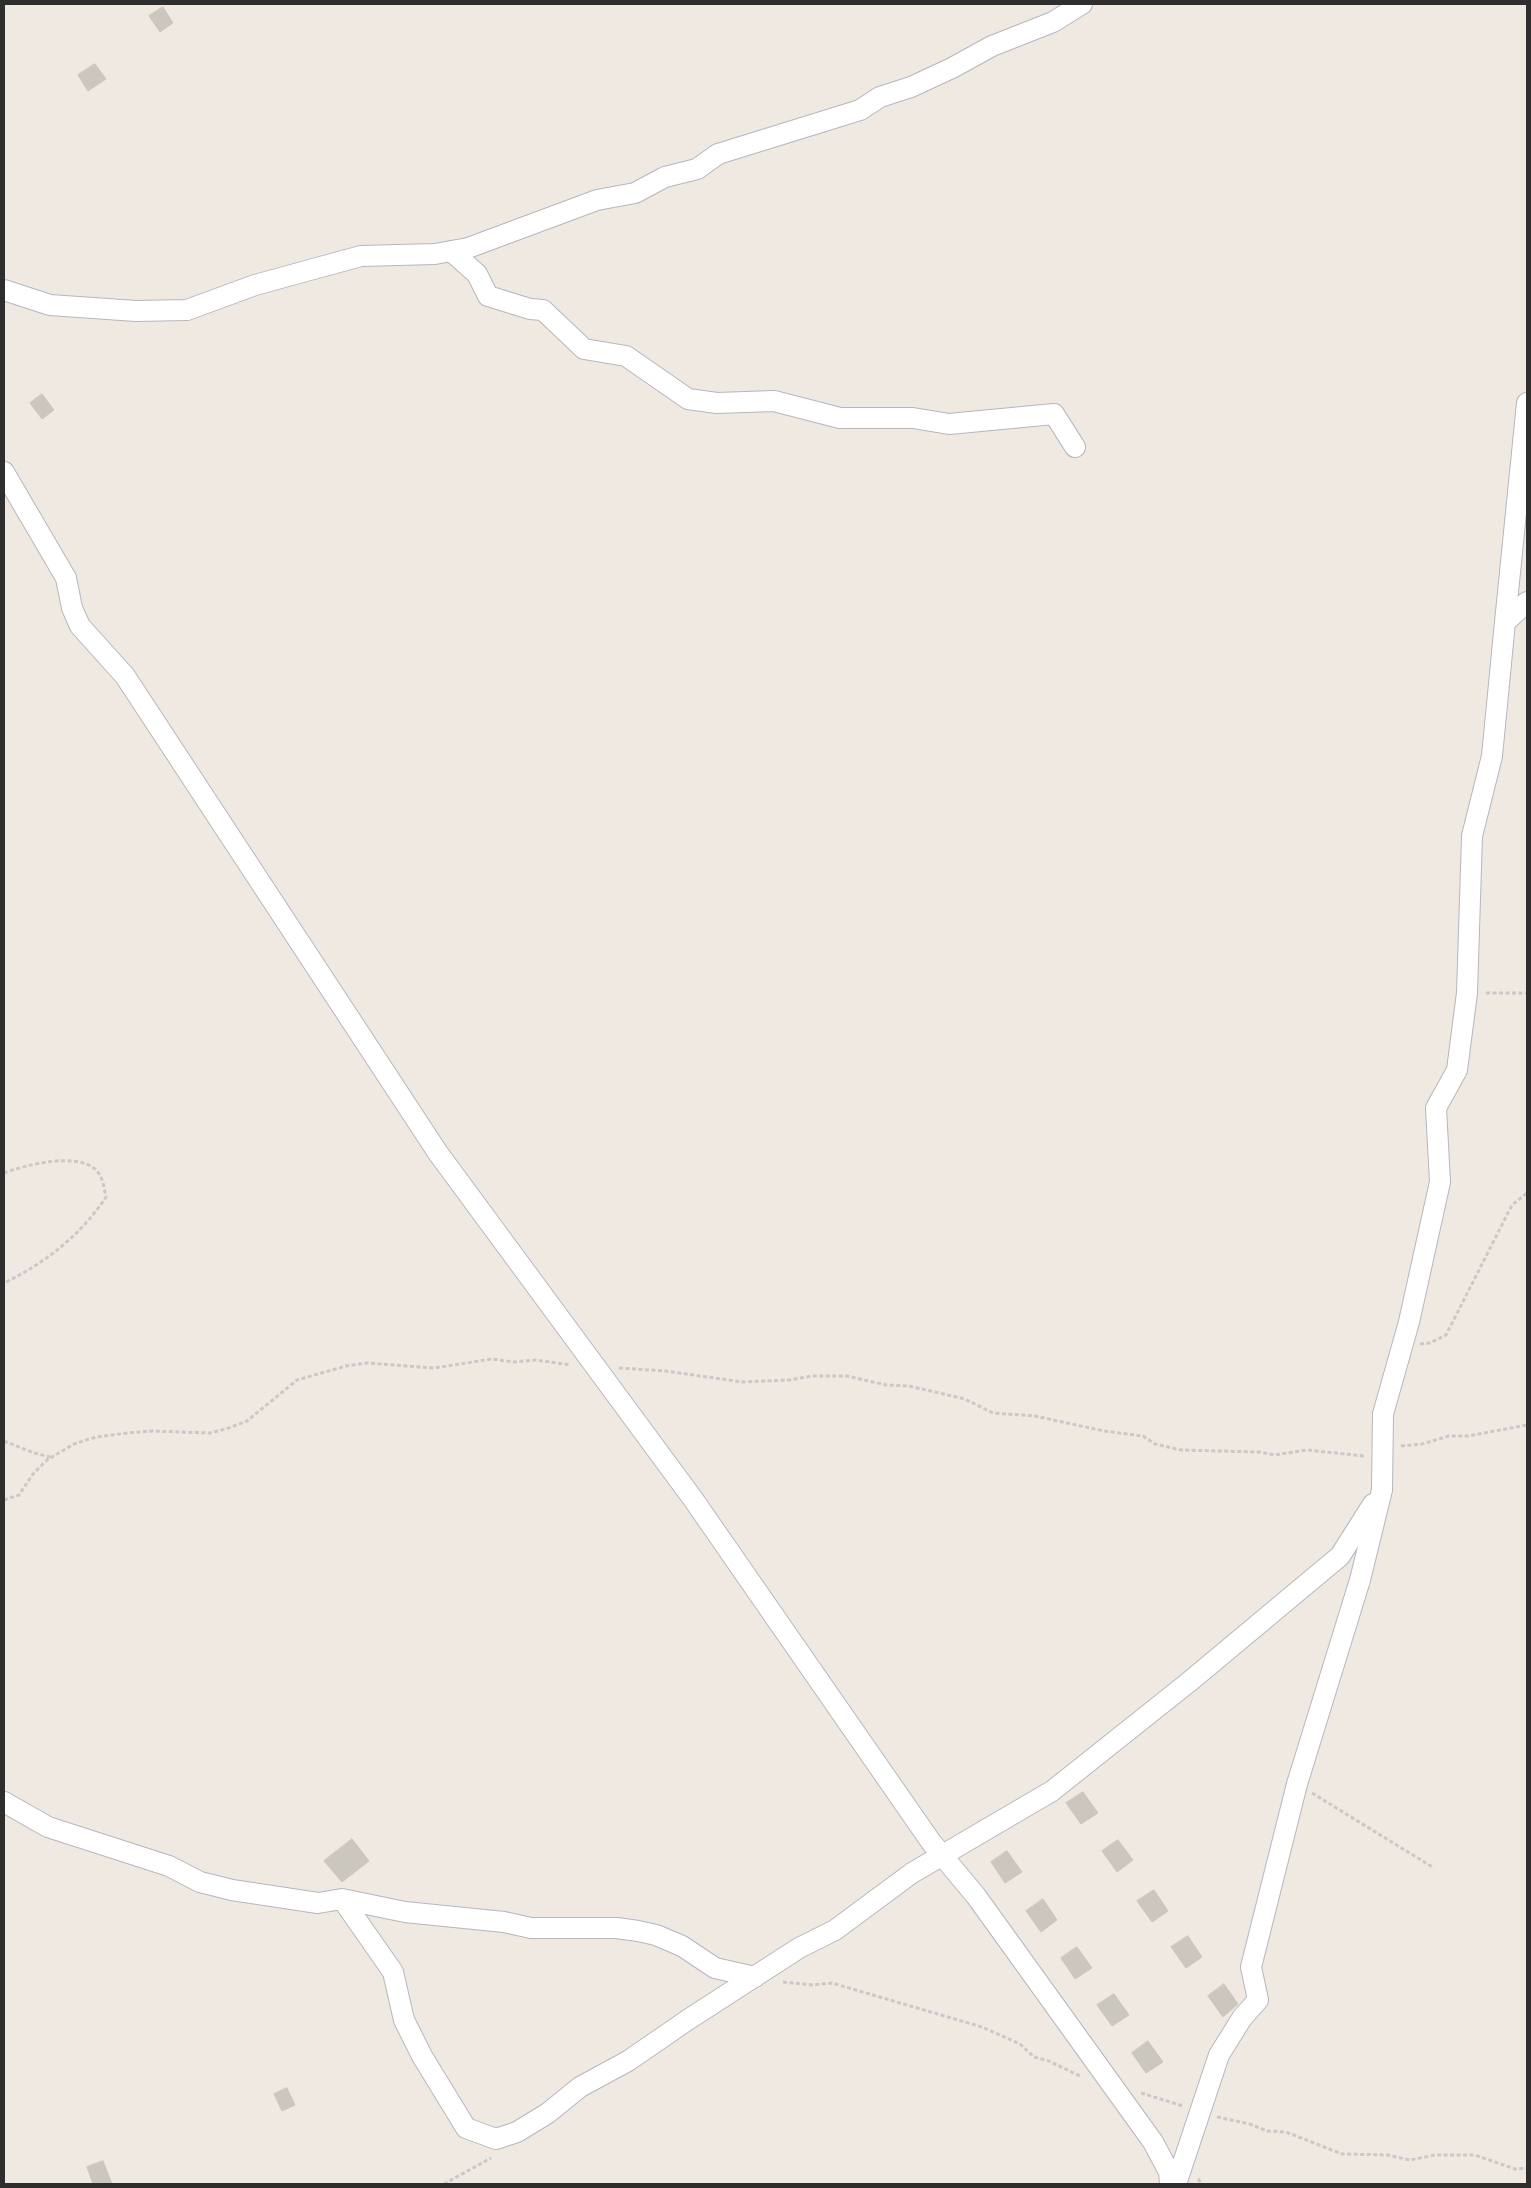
<!DOCTYPE html>
<html>
<head>
<meta charset="utf-8">
<style>
	body { margin:0 }
	#map { position:relative; width:1531px; height:2188px; overflow:hidden; background:#efe9e1; font-family:"Varela Round",sans-serif }
	canvas { display:block }
	.frame { position:absolute; inset:0; border:5px solid #2e2e2e; pointer-events:none }
</style>
</head>
<body>
<div id="map">
<canvas width="1531" height="2188"></canvas>
<div class="frame"></div>
</div>
<script>
const context = document.querySelector('canvas').getContext('2d');
context.lineJoin = 'round';
function paint(path, color) { context.fillStyle = color; context.fill(path, 'evenodd'); }
function stroke(path, color, width, dash) { context.strokeStyle = color; context.lineWidth = width; context.lineCap = dash ? 'butt' : 'round'; context.setLineDash(dash || []); context.stroke(path); }
const building = new Path2D(`
	M163,7L173,23L160,32L149,16Z
	M95,64L106,79L88,91L78,75Z
	M42,394L54,410L42,419L30,403Z
	M1083,1792L1098,1813L1081,1824L1066,1803Z
	M352,1839L369,1861L342,1882L324,1861Z
	M1118,1840L1133,1860L1117,1872L1102,1851Z
	M1007,1851L1022,1872L1005,1883L991,1862Z
	M1154,1890L1168,1911L1152,1922L1137,1901Z
	M1043,1899L1057,1920L1041,1932L1026,1911Z
	M1188,1936L1202,1957L1186,1968L1171,1947Z
	M1077,1947L1092,1968L1075,1979L1061,1958Z
	M1224,1984L1238,2004L1223,2017L1208,1996Z
	M1114,1994L1129,2015L1112,2026L1097,2005Z
	M1148,2041L1163,2062L1146,2073L1132,2053Z
	M287,2088L295,2105L282,2111L274,2094Z
	M103,2161L112,2184H93L87,2167Z`);
paint(building, '#cbc7bf');
stroke(building, '#cbc5ba', 1);
const minor = new Path2D(`
	M451,251L477,274L488,296L530,309L543,310L584,349L626,356L688,399L717,403L774,401L840,418H913L949,424L1054,414L1075,447
	M4,290L50,305L136,311L187,310L255,285L361,256L435,254L468,248L597,200L635,193L665,177L697,169L718,154L860,110L880,97L911,87L952,68L992,46L1053,22L1082,4
	M4,472L66,578L72,608L80,626L125,676L438,1153L693,1499L931,1842L976,1896L1153,2142L1169,2172L1170,2184
	M1505,622L1527,403
	M4,1802L48,1827L169,1866L200,1882L232,1890L318,1903L342,1899L405,1912L504,1922L531,1928H617L638,1931L656,1935L682,1946L715,1968L755,1977
	M342,1899L393,1972L404,2020L422,2056L466,2128L496,2139L517,2132L548,2113L580,2087L628,2061L689,2019L799,1948L835,1930L912,1873L1052,1791L1189,1682L1340,1556L1373,1504
	M1176,2184L1219,2055L1242,2018L1258,2000L1251,1967L1297,1784L1360,1580L1382,1490L1383,1414L1409,1322L1440,1182L1436,1108L1457,1070L1467,993L1472,836L1492,756L1505,622L1527,602`);
stroke(minor, '#b4b7c1', 22);
stroke(new Path2D(`
	M1486,993H1527
	M4,1173C26,1165 74,1152 95,1169C103,1176 104,1188 106,1197C80,1236 45,1263 4,1283
	M1420,1344L1430,1343L1446,1335L1512,1205L1527,1193
	M619,1368L665,1371L743,1382L789,1380L812,1376H847L886,1385L909,1386L965,1399L993,1413L1035,1416L1104,1431L1143,1436L1155,1444L1181,1450L1259,1452L1275,1455L1307,1450L1364,1456
	M4,1441L34,1453L50,1457
	M1401,1446L1422,1444L1449,1436H1468L1527,1425
	M4,1500L19,1495L33,1474L47,1460L74,1444L96,1437L128,1433L151,1431L210,1433L226,1429L247,1421L297,1380L346,1366L367,1363L434,1368L492,1359L513,1362L536,1360L571,1365
	M1312,1793L1434,1868
	M783,1982L813,1985L832,1983L982,2027L1020,2044L1034,2057L1049,2061L1082,2077
	M1141,2093L1183,2106
	M1217,2117L1250,2124L1267,2131L1286,2132L1342,2154L1388,2155L1410,2160L1435,2155H1475L1515,2169L1527,2168
	M1198,2179L1202,2184
	M444,2184L491,2158`), '#c9c9c9', 3, [4, 2.5]);
stroke(minor, '#fff', 20);
</script>
</body>
</html>
